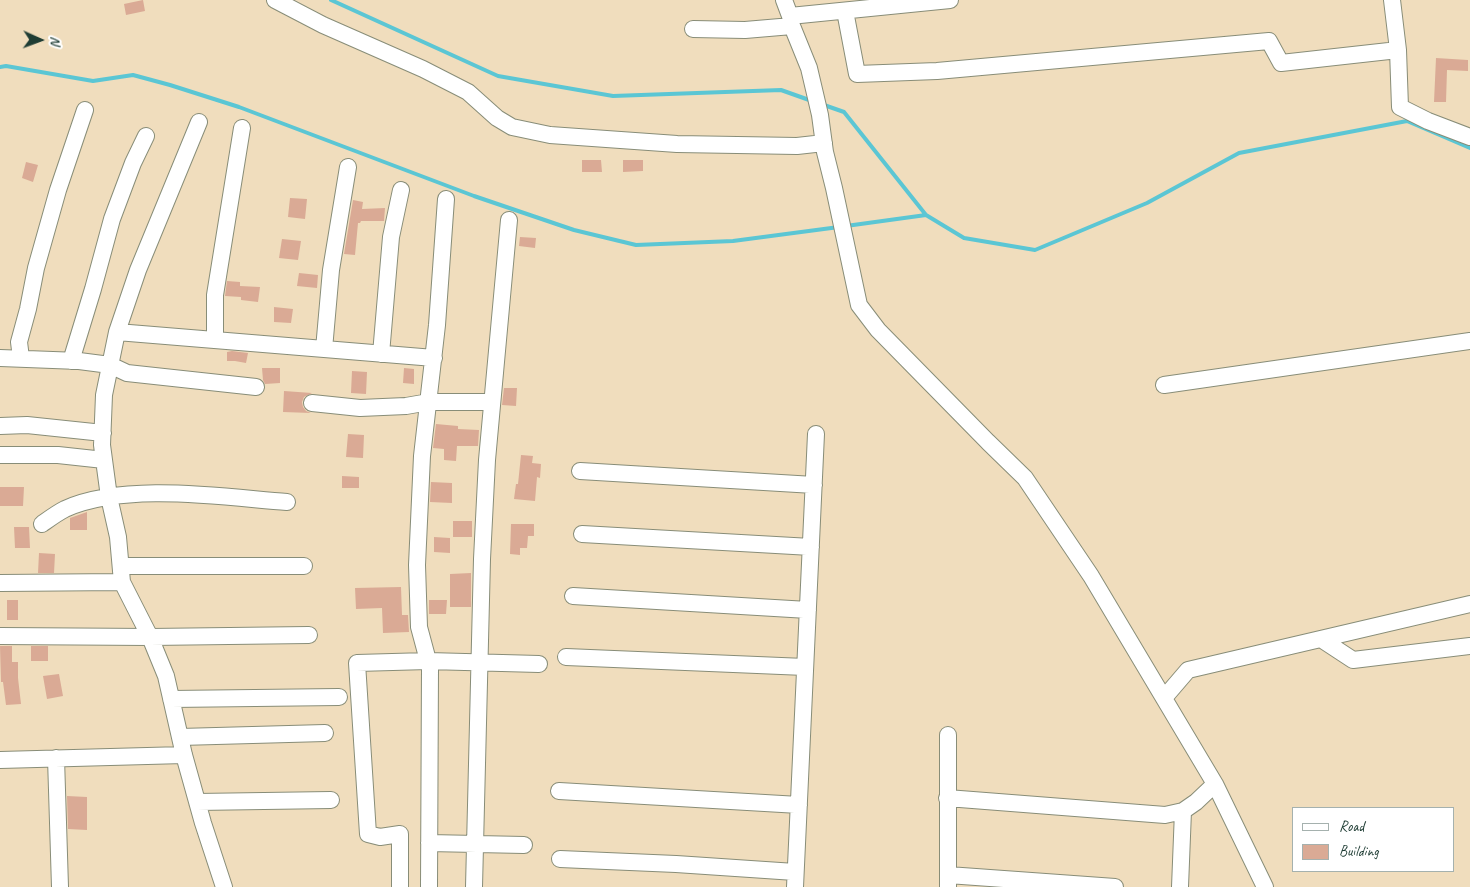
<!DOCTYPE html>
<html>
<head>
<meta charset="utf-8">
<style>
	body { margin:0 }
	#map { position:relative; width:1470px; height:887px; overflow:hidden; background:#f0ddbd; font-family:Caveat,sans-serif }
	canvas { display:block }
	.legend { position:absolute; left:1292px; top:807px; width:162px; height:65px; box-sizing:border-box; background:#fff; border:1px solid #a5b1ae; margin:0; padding:6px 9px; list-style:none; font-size:15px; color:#1f3d34 }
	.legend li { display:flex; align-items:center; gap:10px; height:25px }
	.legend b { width:25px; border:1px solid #a5b1ae }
	.north { position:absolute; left:15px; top:15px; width:50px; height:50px; -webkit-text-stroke:4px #fff; paint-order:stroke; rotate:92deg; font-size:14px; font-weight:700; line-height:20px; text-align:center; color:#1f3d34 }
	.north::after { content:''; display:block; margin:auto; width:18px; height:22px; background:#1f3d34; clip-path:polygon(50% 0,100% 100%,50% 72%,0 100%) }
</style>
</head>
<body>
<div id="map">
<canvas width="1470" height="887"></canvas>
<ul class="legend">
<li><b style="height:6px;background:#fff"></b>Road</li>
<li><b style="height:14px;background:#daaa95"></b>Building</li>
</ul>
<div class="north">N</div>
</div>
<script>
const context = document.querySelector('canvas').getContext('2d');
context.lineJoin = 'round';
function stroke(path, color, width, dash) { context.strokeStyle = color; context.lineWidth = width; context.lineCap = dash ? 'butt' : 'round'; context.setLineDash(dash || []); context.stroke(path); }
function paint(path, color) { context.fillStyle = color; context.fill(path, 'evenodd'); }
stroke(new Path2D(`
	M331,0L498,76L613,96L781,90L812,101
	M0,67L6,66L93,81L133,75L170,85L239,107L474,196L574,230L636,245L733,241L839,227
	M824,105L844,112L926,215
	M846,226L926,215L964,238L1035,250L1147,203L1239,153L1407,121L1470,148`), '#5bc6d4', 4);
paint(new Path2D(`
	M143,0L145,11L126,15L124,4Z
	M1436,58L1468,60V71L1447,70L1446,102H1434Z
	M582,160H601L602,172H582Z
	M623,160H643V171L623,172Z
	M26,162L38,165L33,182L22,178Z
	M290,198L307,199L305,219L288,217Z
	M353,200L363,202L362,209L385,208L384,221H361L360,223H358L355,255L344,254Z
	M520,237L536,238L535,248L519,246Z
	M282,239L301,241L298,260L279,258Z
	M299,273L318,275L317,288L297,286Z
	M227,281L240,282V286L260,287L258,302L241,300V297L225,296Z
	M274,307L293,309L291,323L274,322Z
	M232,351L248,353L246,363L235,361H227V352Z
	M262,368H280V383L265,384L263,380Z
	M404,368L414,369V384L403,383Z
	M352,371L367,372L366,394L351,393Z
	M504,388H517L516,406L502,405Z
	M284,391L312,393L304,397L302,402L303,407L306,411L311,413L283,412Z
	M436,424L458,426V429L479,430L478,446H457L456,461L444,460V449L433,448Z
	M348,434L364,435L363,458L346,457Z
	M521,455L533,456L532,463L541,464L540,478L537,477L535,501L514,499L516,484H518Z
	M342,476L359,477V488H342Z
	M431,482L452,483V503L430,502Z
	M0,487H24L23,506H0Z
	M87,512V530H70V518Z
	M453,521H472V537H453Z
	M511,524H534V536H528L527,548H520V555L510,554Z
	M14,527H29L30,548H15Z
	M434,537L450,538V553L434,552Z
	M39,553L55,554L54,573H38Z
	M471,573V607H450V574Z
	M401,587L402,615H408L409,632L383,633L382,608L356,609L355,588Z
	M7,600H18V620H7Z
	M429,600H447L446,614H429Z
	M0,646H12V662H18V678L21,704L6,705L3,682H1Z
	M31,646H48V661H31Z
	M59,674L63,696L47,699L43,676Z
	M67,796L87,797V830L68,829Z`), '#daaa95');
const minor = new Path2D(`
	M275,0L323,25L423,69L468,92L497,118L512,127L550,135L677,144L797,146L824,143
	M784,0L790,16L792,26L809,68L820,115L825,152L834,188L859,305L878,330L988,442L1025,478L1091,576L1215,784L1265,887
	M1392,0L1398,50L1400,107L1428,121L1470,137
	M845,11L857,74L937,71L1269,41L1281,63L1398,50
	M790,16L950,0
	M693,29L745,30L792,26
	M199,122L138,270L117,332L104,395L102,445L109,497L118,537L122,582L150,637L166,676L184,755L203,823L224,887
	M117,332L434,358
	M215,340V295L242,128
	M324,349L331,270L348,167
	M381,354L391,237L401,190
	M0,358L79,361L110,365L127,373L256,387
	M21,358L19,342L28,309L36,268L58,190L85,110
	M71,361L93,289L112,219L133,163L146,136
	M1164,385L1470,341
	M312,403L360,408L406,406L429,402H492
	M0,426L27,425L103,433
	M0,455H58L104,460
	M580,471L814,485
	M42,524C49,519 57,513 65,509C125,482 222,497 287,502
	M582,534L811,547
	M121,566H304
	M0,583L122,582
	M573,596L808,610
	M0,636L150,637L309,635
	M1321,639L1353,660L1470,646
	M566,657L805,667
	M1164,698L1188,670L1470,604
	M171,699L339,697
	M180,737L325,733
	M56,758L60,887
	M0,760L184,755
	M559,791L799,805
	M947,798L1165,815L1183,811L1196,802L1215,784
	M197,802L331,800
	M429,843L524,845
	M560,859L676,864L795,872
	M948,875L1115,887
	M400,887V834L380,837L368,834L357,663L428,661L539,664
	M429,887L430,668L419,627L417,565L422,456L437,325L446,199
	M474,887L482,559L487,460L509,220
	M795,887L816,434
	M948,887V735
	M1180,887L1183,811`);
stroke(minor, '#888d78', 18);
stroke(minor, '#fff', 16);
</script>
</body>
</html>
